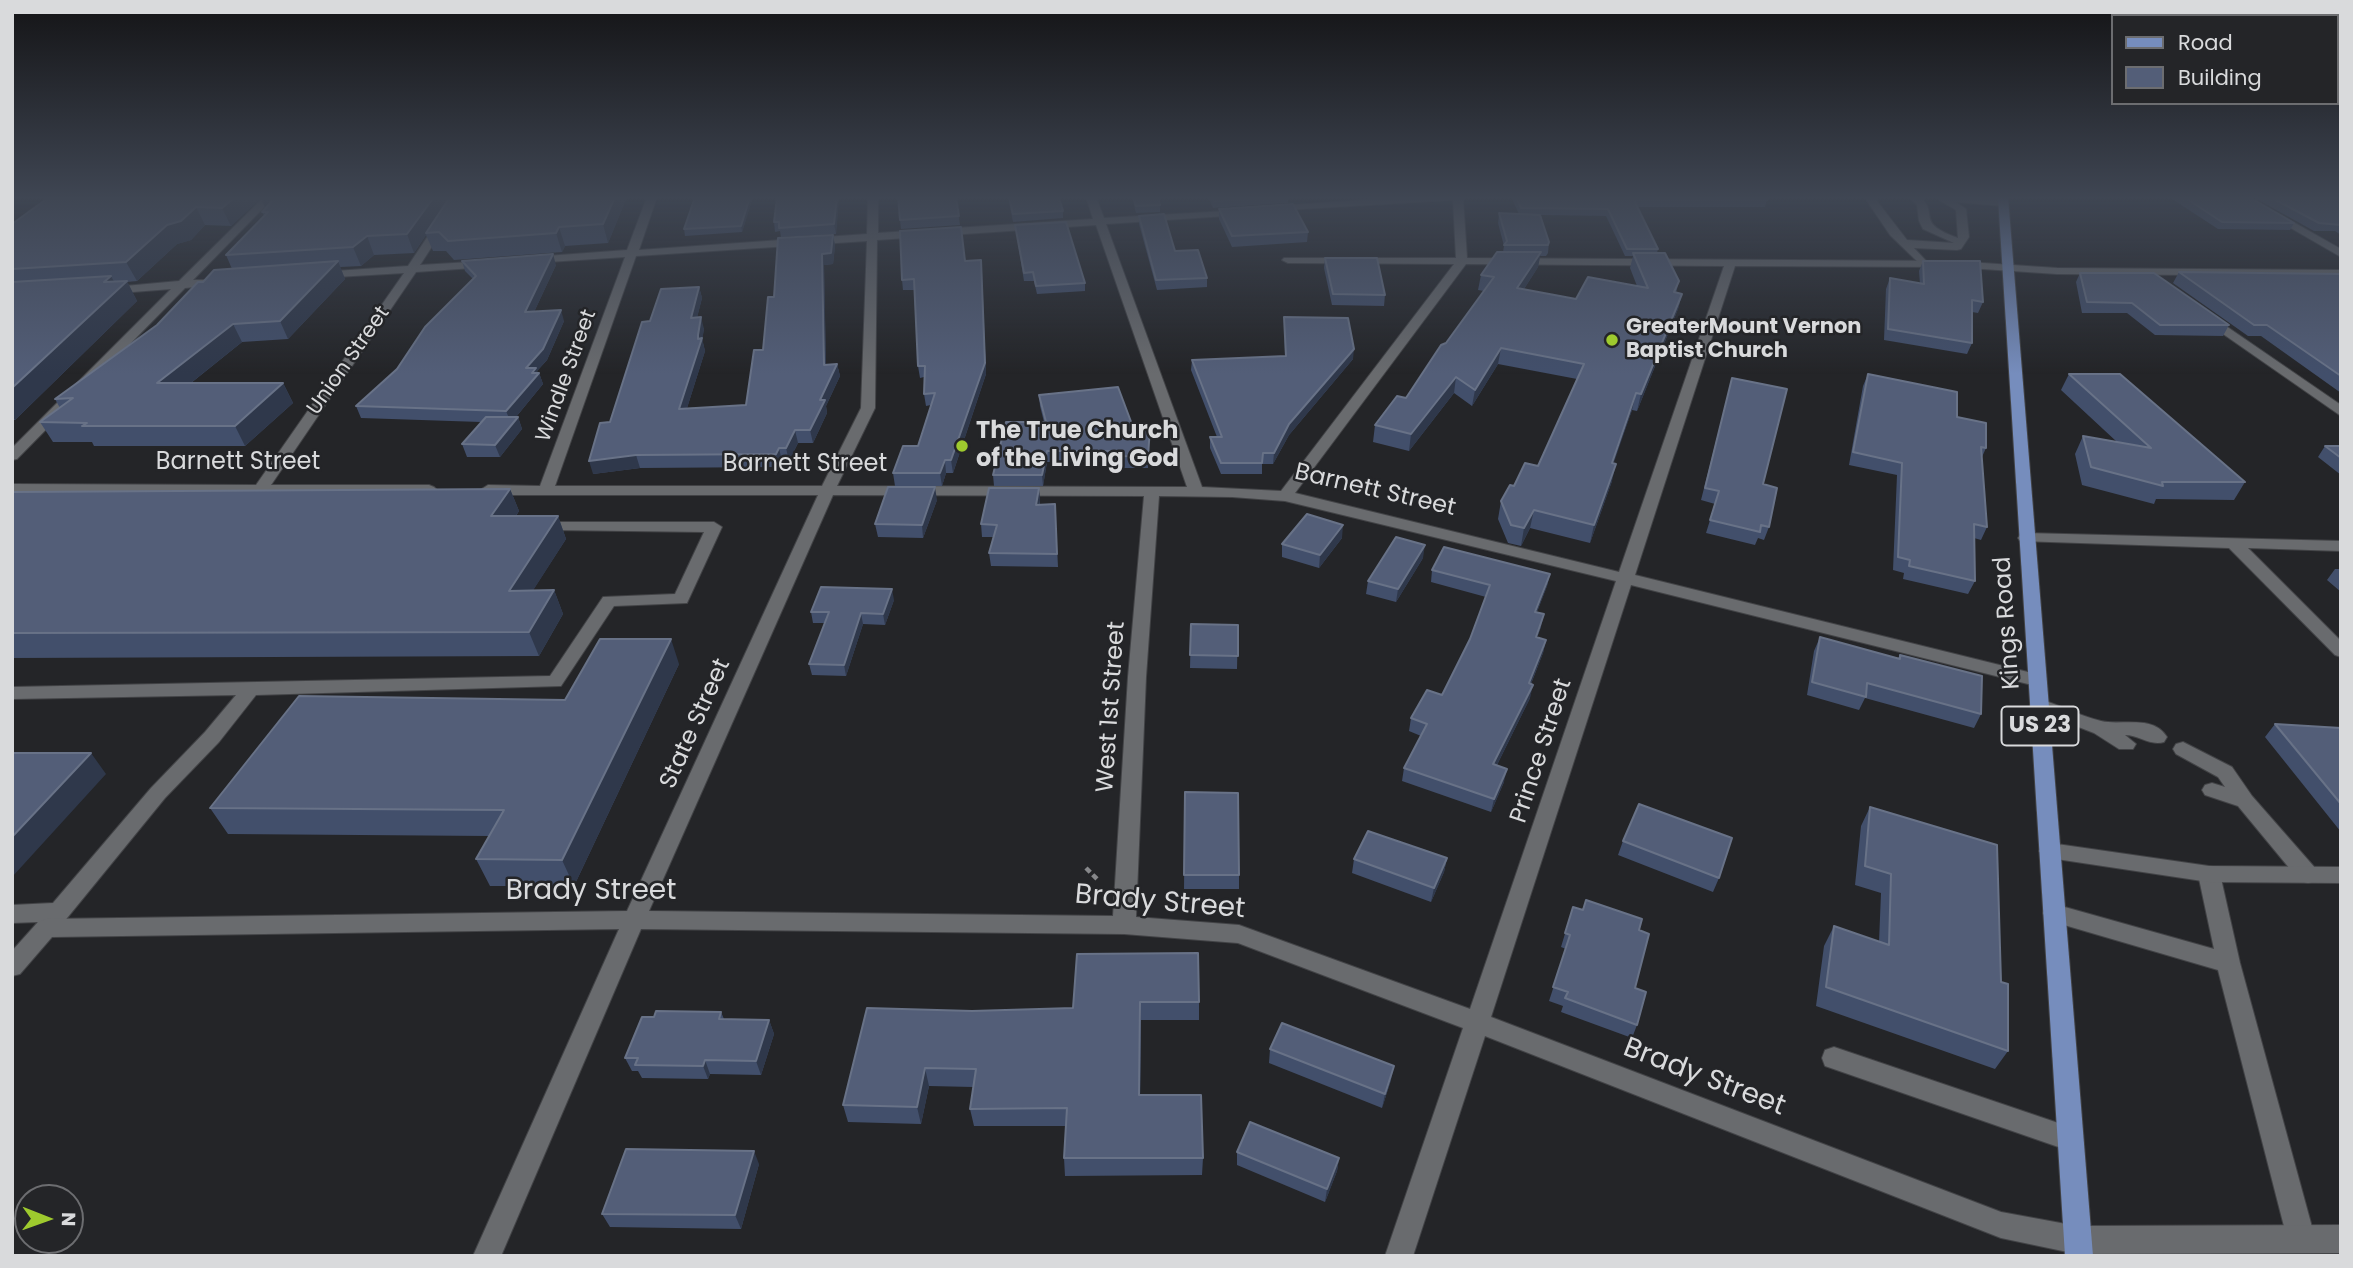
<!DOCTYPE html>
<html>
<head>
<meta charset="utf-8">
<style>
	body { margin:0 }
	#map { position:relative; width:2353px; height:1268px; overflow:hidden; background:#242528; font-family:Poppins,sans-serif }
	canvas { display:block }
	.frame { position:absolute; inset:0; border:14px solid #d9dadc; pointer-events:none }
	.legend { position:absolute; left:2111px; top:14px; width:228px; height:91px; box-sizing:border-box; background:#242528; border:2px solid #6c6d70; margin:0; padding:9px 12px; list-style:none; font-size:21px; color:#d9dadc }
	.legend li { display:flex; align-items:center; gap:14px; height:35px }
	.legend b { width:35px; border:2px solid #6c6d70 }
	.north { position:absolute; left:14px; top:1184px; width:70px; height:70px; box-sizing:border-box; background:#242528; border:2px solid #6c6d70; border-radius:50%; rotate:91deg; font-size:19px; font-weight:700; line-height:28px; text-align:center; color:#d9dadc }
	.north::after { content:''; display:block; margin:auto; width:24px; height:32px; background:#9eca2e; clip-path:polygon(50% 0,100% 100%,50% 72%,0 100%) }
</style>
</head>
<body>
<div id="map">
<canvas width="2353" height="1268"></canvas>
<div class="frame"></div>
<ul class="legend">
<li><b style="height:9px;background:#768dbd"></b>Road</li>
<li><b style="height:19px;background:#535e78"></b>Building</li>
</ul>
<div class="north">N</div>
</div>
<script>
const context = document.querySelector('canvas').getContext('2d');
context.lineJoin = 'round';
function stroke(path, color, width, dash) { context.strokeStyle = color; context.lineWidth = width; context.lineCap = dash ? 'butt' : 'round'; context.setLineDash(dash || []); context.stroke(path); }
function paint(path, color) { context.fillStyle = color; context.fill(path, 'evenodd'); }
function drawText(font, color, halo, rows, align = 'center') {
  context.font = font + ' Poppins,sans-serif'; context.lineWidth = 5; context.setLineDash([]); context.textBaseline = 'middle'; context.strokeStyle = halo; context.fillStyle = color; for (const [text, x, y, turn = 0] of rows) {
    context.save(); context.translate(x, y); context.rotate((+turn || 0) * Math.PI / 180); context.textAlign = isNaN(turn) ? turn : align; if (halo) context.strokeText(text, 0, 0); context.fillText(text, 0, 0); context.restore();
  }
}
const service = new Path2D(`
	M1867,197H1877V201L1907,240L1954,243L1923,229L1919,221L1917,205L1909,197H1920C1940,215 1914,222 1958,238L1956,210L1939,200V197L2004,200L2009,203L2004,206L1956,202L1966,209L1969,237L1961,249L1957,250L1914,248L1929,264L1923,267L1890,235L1867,201Z
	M556,522H714L722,527L687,603L614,606L561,686L256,695L219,742L165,798L54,934L46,937L38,934L35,928L38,922L12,923V905L53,903L151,788L205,732L236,695L12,699V687L550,676L603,597L675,594L704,532L550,530L548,527L550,524Z
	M2039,699C2060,705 2080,716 2101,721C2121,726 2153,714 2167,737L2164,742C2150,746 2139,735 2125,735L2136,744L2133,749H2119L2094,733L2032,709L2030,705L2032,701Z
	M2183,742L2232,767L2252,796L2316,869L2319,875L2316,881L2308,883L2300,881L2238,806L2205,795L2202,790L2205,785L2212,783L2225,787L2218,777L2176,754L2173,749L2176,744Z
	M2209,866L2217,868L2220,874L2240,963L2315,1238L2311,1248L2301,1252L2291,1248L2287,1238L2218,970L2054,922L2046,919L2043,913L2046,907L2054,904L2214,949L2198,874L2201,868Z
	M1834,1047L2070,1127L2079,1130L2083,1139L2079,1148L2070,1151L1825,1066L1822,1058L1825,1050Z`);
const minor = new Path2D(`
	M264,197H274L193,280H222V284L185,288L17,459L12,460V448L171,289L107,294L101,290L103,288L179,281Z
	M454,197H464L420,265L487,261L493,264L487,267L416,272L271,485H429L434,487L437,490L434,493L12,494V484L256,485L404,273L320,278L314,275L320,272L408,266Z
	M647,197H657L639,250L867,234L868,197H878V233L1093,219L1086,197H1096L1104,218L1245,210L1246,212L1241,215L1106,224L1202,487L1281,491L1454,264L1288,263L1282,260L1284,258H1456L1453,200L1269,211L1268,209L1273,206L1414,197H1463L1467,258L1953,261L2057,268L2341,270V276L2057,274L1953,267L1735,266L1635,575L2036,674L2045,680L2036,686L1631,585L1491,1017L2001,1212L2077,1226L2341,1225V1253L2077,1254L2001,1238L1485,1036L1413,1256H1385L1463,1028L1238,943L1124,934L641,929L501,1256H473L619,929L52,937L20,974L12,976V951L38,922L46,919L627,911L818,495H488L480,490L488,485L540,486L625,257L533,263L527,260L533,257L627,250ZM1096,225L1187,487L837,486L875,408L877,240ZM867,241L861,408L822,486H555L636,256ZM1466,264L1724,266L1619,572L1295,493ZM833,495L1144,496L1128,677L1113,916L649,911ZM1159,496L1232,497L1285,501L1616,581L1470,1009L1239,925L1136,917L1146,677Z
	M2237,197H2249L2341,249V257Z
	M2207,313L2341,405V416L2203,320L2201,317Z
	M2026,533L2341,541V551L2248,548L2341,641V657L2335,655L2229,548L2020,541L2018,538L2020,535Z
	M2050,843L2209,866L2341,867V883L2209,882L2043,857L2039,851L2043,845Z`);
const primary = new Path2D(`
	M1998,197H2008L2093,1256H2065Z`);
stroke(service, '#424346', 2);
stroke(minor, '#424346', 2);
stroke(primary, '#424346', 2);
stroke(new Path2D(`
	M1086,868L1098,880`), '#87888b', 4.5, [6, 3.5]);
paint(service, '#696b6e');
paint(minor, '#696b6e');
paint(primary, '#768dbd');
paint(new Path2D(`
	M49,197H627L608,243L565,246L562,252L454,260L446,251H433L426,235L414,253L374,255L361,266L340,267L345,279L288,339L242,342L191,383H283L293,403L245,446H94L92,442H53L40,422L60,408L55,399L157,325L203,282L232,269L226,255L264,216L262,212L265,208L261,198L231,226L205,225L191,240L177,244L137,281L127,282L137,301L15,420H12V224Z
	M689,197H753L742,232L685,236L684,229L694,197L689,198Z
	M777,197H839L836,234L781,237L780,231L775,232L774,222Z
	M956,197L960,225L901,229L900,220Z
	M1008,197H1059L1063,211V218L1013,222Z
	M1132,197H1158L1160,205V212L1136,213Z
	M1208,197H1288V203L1213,208Z
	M1511,197H1764L1767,200L1765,207H1638L1658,249L1657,253L1679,281L1676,293L1682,294L1678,309L1637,411L1632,410L1613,463L1612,481L1590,543L1530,528L1521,546L1508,543L1498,519L1501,501L1514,486L1538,466L1577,379L1498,364L1472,406L1454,393L1409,451L1373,442L1375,425L1406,398L1484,291L1478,290L1481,275L1503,252L1504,246L1498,223L1499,213L1519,214ZM1541,215L1606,216L1625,256H1633L1630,268L1637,286L1576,299L1524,289L1538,267L1540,256H1546L1548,253L1549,242Z
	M2169,197H2249L2294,223L2290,230L2218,229Z
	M2253,197H2341V235L2335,231H2314Z
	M1219,209L1308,232L1307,242L1232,247L1219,219Z
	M1139,216L1175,251L1207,278V287L1157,290L1139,224Z
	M1015,225L1085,283V291L1037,294L1034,281H1024Z
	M833,235L835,246L833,264L824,265L826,365L837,364L840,376L826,406L827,413L813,443H798L789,461H782L779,467L640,468L593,474L610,422L699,287L702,298L697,317L704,329L702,339L705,351L687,408L746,405L763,350L774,297Z
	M1325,258L1385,295L1384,306L1332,305L1324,268Z
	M462,261L556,265L534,312L564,321L547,360L537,371L538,373H539L543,384L516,417H518L522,429L500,457H467L462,444L481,422L361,418L356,406L397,369L473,279L465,271Z
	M965,261L982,271L986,374L953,473H946L942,486H895L893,473L918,446L931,405L926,406L924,394V377L920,378L918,366L914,290H903L902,280Z
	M1923,261L1983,302L1978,313L1972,312V343L1967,354L1884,340L1886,289L1890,278L1920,284L1919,271Z
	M2179,272L2341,274V393L2261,336H2248L2173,283Z
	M2080,273L2229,325L2223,336L2155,335L2127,313H2082L2076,282Z
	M1284,317L1353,359L1289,435L1273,464H1262V474H1221L1210,448V437H1217L1191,370L1192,360L1285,356Z
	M1868,374L1957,417L1986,448L1982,457L1987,527L1981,540L1974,538L1975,581L1968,594L1903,579L1904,573L1893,570L1897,475L1849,465L1863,386Z
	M2069,374L2245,482L2234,500L2156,499L2154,504L2082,485L2075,454L2083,436L2117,442L2061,390Z
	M1732,378L1763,484L1769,527L1764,540L1758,538L1755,545L1706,533L1715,504L1701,500Z
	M1039,395L1133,427H1150L1148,468H1121V462H1047L1043,486H994L993,475L1044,422L1040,406Z
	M2325,446H2341V475L2318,457Z
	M1039,488L1040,505L1055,504L1058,567L991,566L989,553L993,537H982L981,524Z
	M510,489L519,511L516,516H558L566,539L533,590H554L563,614L539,656L12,658V492Z
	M937,500L923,538L878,537L875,524Z
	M1342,538L1319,568L1282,557V544Z
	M1423,558L1396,602L1366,594L1368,581Z
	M2335,569H2341V592L2327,580Z
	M1432,570L1550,574L1547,586L1537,612L1541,627L1537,637L1546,640L1543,653L1531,684L1530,698L1497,765L1504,782L1491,812L1402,781L1404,768L1421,736L1409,731L1411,718L1442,695L1470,639L1486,597L1431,582Z
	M894,600L885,625L863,624L846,676L812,675L809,664L825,623H813L811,612Z
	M1191,624L1238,625L1237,669L1190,668Z
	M1820,637L1898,658L1900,655L1981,714L1974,728L1865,698L1859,710L1807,695L1814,651Z
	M679,664L574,886H490L476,859L489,836L228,834L210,808L565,700Z
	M2275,724L2341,728V832L2265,737Z
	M1185,792L1239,875V889H1184Z
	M1870,807L2001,982L2008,1051L1995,1069L1816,1006L1824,946L1834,926L1879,942L1881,893L1855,885L1861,826Z
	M1623,841L1719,878L1713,892L1618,855Z
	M1447,858L1444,872L1431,902L1352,873L1354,859Z
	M1573,907L1639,930L1635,988L1637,1025L1632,1038L1561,1012L1563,1006L1549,1001L1566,949L1561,947Z
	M1077,954L1199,1002V1020H1141L1140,1095L1203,1158L1202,1175L1065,1176L1064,1158L1066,1126H974L970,1109L973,1087L929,1086L921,1124L848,1122L843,1105L972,1011L1073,1008Z
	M721,1012L724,1019L769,1020L774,1034L761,1075L710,1074L708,1079L642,1078L638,1071H632L625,1058L654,1017Z
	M1270,1049L1391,1080L1382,1108L1269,1063Z
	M1237,1152L1339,1158L1337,1171L1325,1202L1237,1165Z
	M759,1164L741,1229L610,1227L602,1214Z`), '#424f6b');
paint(new Path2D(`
	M235,197H281L266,209L261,198L231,226L222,208Z
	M434,197H453L426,233V235L414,253L407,234Z
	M615,197H627L608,243L603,224Z
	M750,197H753L742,232L741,226Z
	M837,197H839L836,234L834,224Z
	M196,207L205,225L191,240L177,244L137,281L126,262L167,225Z
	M559,227L565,246L562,252L556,233Z
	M833,235L835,246L833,264L824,265L826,377L824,365L822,254Z
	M367,236L374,255L361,266L353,247Z
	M1541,252L1538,267L1515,303L1517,288Z
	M553,254L556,265L529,323L525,312Z
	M981,260L986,374L953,473L951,460Z
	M338,261L345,279L288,339L280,321Z
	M111,276L118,289L127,281L137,301L15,420L12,416V388L104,282Z
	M699,287L702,298L694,330L691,318Z
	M1682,294L1678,309L1637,411L1641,394Z
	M561,310L564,321L547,360L537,371L538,374L539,373L543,384L511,423L506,411L526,368Z
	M701,317L704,329L702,341V338L705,351L683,421L679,409Z
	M233,324L242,342L167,402L157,383Z
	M1501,348L1498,364L1472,406L1475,390Z
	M1354,349L1353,359L1289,435L1273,464L1274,453L1289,424Z
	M837,364L840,376L826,406L827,413L813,443L810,430L820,400Z
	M1456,377L1454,393L1409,451L1411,434Z
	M283,383L293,403L245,446L235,426Z
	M1636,393L1632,410L1608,480L1612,463Z
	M518,417L522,429L500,457L495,445Z
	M795,430L798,443L789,461L786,448Z
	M779,448L782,461L779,467L776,454Z
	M1047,451V462L1043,486L1042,475Z
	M636,455L640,468L593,474L589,461Z
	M945,460L946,473L942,486L940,473Z
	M1616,464L1612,481L1590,543L1594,525Z
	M935,487L937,500L923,538L922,525Z
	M1039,488L1040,500L1037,518L1036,505Z
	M510,489L519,511L500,539L491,516Z
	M1534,510L1530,528L1521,546L1524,528Z
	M558,516L566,539L518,614L509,591Z
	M1343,525L1342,538L1319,568L1320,555Z
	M1425,545L1423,558L1396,602L1398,589Z
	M1550,574L1547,586L1532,624L1535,612Z
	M892,589L894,600L885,625L883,614Z
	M554,590L563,614L539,656L529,632Z
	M861,613L863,624L846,676L844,665Z
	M1544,614L1541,627L1533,650L1536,637Z
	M671,639L679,664L574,886L562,860Z
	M1546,640L1543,653L1526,696L1529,683Z
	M1533,685L1530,698L1491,777L1493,764Z
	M91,753L106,774L13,876L12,837Z
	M1507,769L1504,782L1491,812L1494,799Z
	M1447,858L1444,872L1431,902L1434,888Z
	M1140,1002L1141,1020L1140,1113L1139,1095Z
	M769,1020L774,1034L761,1075L756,1061Z
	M705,1060L710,1074L708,1079L703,1066Z
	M1394,1066L1391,1080L1382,1108L1385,1094Z
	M925,1068L929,1086L921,1124L917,1107Z
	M754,1151L759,1164L741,1229L735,1215Z
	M1339,1158L1337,1171L1325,1202L1327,1189Z`), '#2f384b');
const building = new Path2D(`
	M49,197H235L222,208L196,207L181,221L167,225L126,262L12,269V224Z
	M276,197H434L407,234L367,236L353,247L226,255L268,212H262Z
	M450,197H615L603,224L559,227L556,233L448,241L439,232L426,233Z
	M695,197H750L741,226L684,229Z
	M777,197H837L834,224L779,228V222H774Z
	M898,197H956L959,216L900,220Z
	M1009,197H1059L1063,211L1013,214Z
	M1133,197H1158L1160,205L1136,206Z
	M1211,197H1281L1214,201Z
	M1516,197H1764L1767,200H1634L1658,249H1627L1608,209L1521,208Z
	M2184,197H2249L2294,223L2222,222Z
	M2270,197H2341V225L2319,223Z
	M1293,204L1308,232L1232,236L1219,209Z
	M1499,213L1540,215L1549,242L1548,245H1504L1507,241Z
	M1164,214L1175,251L1198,250L1207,278L1156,280L1139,216Z
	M1066,222L1085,283L1036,286L1033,272L1024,273L1015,225Z
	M961,227L965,261L981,260L985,363L951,460H945L940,473H893L903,446H918L935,393L924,394L925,366H918L914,279L902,280L900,231Z
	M833,235L831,253L822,254L824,365L837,364L820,400H825L810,430H795L786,448H779L776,454L636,455L589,461L600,423L610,422L642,322L650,321L661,289L699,287L691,318L701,317L698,335V339L702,338L679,409L746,405L754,350H763L768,297H774L778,238Z
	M1497,252H1541L1517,288L1576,299L1588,277L1648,288L1633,253H1665L1679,281L1674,292L1682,294L1641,394L1636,393L1612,463L1616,464L1594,525L1534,510L1524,528L1511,525L1501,501L1510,485L1514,486L1525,463L1538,466L1584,364L1501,348L1475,390L1456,377L1411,434L1375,425L1397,396L1406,398L1441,345L1446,343L1494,277L1481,275Z
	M553,254L525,312L561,310L543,349L526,368H536L532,373H539L506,411L356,406L397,369L425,327L476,276L462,261Z
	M1325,258H1377L1385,295L1333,294Z
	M338,261L280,321L233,324L157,383H283L235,426H82L87,423L40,422L73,398L55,399L157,325L198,282H203L214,270Z
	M1923,261H1980L1983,302L1972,300V343L1888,329L1890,278L1924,284Z
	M2179,272L2341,274V376L2267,325H2254Z
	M2080,273H2154L2229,325H2160L2132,303L2087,302Z
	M111,276L104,282L127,281L12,388V282Z
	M1284,317L1348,318L1354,349L1289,424L1274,453H1263L1262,463H1221L1210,437H1222L1192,360L1286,356Z
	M1868,374L1957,392V417L1986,423V448L1981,447L1987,527L1974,524L1975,581L1909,566L1910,560L1898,557L1902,463L1853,452Z
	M2069,374H2120L2245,482H2162L2163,486L2091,467L2083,436L2151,448Z
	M1732,378L1787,389L1763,484L1777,488L1769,527L1761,525L1760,532L1710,520L1719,491L1705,488Z
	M1118,387L1133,427H1150L1148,457L1121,456L1122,451H1047L1042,475H993L1006,422H1046L1039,395Z
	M486,417H518L495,445L462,444Z
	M2325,446H2341V458Z
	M888,487H935L922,525L875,524Z
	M989,488H1039L1036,505L1055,504L1057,554L989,553L997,525L981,524Z
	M510,489L491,516H558L509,591L554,590L529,632L12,633V492Z
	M1307,514L1343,525L1320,555L1282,544Z
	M1396,537L1425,545L1398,589L1368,581Z
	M1444,547L1550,574L1535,612L1544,614L1536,637L1546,640L1529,683L1533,685L1493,764L1507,769L1494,799L1404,768L1427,724L1411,718L1427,690L1442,695L1470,639L1490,585L1432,570Z
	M821,587L892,589L883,614L861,613L844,665L809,664L829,612H811Z
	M1191,624L1238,625V656L1190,655Z
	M1820,637L1900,659V655L1982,676L1981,714L1867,683L1866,697L1812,682Z
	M600,639H671L562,860L476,859L504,810L210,808L299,696L565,700Z
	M2275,724L2341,728V804Z
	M12,753H91L12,837Z
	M1185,792L1238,793L1239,875H1184Z
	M1639,804L1732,838L1719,878L1623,841Z
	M1870,807L1997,845L2001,982L2008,984V1051L1826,987L1834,926L1889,945L1891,874L1865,866Z
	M1368,831L1447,858L1434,888L1354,859Z
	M1586,900L1642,919L1639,930L1649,934L1635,988L1646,992L1637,1025L1565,998L1568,992L1553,987L1570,935L1565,933L1573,907L1583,910Z
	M1198,953L1199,1002H1140L1139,1095H1201L1203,1158H1064L1067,1108L970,1109L976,1069L925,1068L917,1107L843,1105L867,1008L972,1011L1073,1008L1077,954Z
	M656,1011L721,1012L719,1019L769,1020L756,1061L705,1060L703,1066L635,1065L638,1058H625L642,1017H654Z
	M1282,1023L1394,1066L1385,1094L1270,1049Z
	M1250,1122L1339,1158L1327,1189L1237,1152Z
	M626,1149L754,1151L735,1215L602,1214Z`);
paint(building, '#535e78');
stroke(building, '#687287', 2);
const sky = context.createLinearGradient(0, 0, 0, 374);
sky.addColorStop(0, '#141416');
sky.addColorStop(0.53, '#3f4653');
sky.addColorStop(1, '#3f465300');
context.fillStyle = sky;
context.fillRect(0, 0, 2353, 374);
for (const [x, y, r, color] of [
	[1612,340,7,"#9eca2e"],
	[962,446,7,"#9eca2e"]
]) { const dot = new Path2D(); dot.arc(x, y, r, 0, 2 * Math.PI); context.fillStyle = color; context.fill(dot); stroke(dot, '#242528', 2.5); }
drawText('bold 21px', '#d9dadc', '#242528', [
	["GreaterMount Vernon",1626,328],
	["Baptist Church",1626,352]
], 'left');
drawText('21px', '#d9dadc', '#242528', [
	["Union Street",349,361,-55],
	["Windle Street",567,376,-70]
]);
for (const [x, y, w] of [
	[2040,726,77]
]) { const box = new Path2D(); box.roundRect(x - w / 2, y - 19.5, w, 39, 5); context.fillStyle = '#242528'; context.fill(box); stroke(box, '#d9dadc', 2); }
drawText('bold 23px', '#d9dadc', null, [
	["US 23",2040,726]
]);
drawText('bold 24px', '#d9dadc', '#242528', [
	["The True Church",976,432],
	["of the Living God",976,460]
], 'left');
drawText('24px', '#d9dadc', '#242528', [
	["Barnett Street",238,463],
	["Barnett Street",805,465],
	["Barnett Street",1375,491,13],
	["Kings Road",2008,623,-94],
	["West 1st Street",1112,707,-86],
	["State Street",696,724,-66],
	["Prince Street",1542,751,-72]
]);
drawText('28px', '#d9dadc', '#242528', [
	["Brady Street",591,892],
	["Brady Street",1160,903,5],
	["Brady Street",1704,1078,21]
]);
</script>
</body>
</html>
